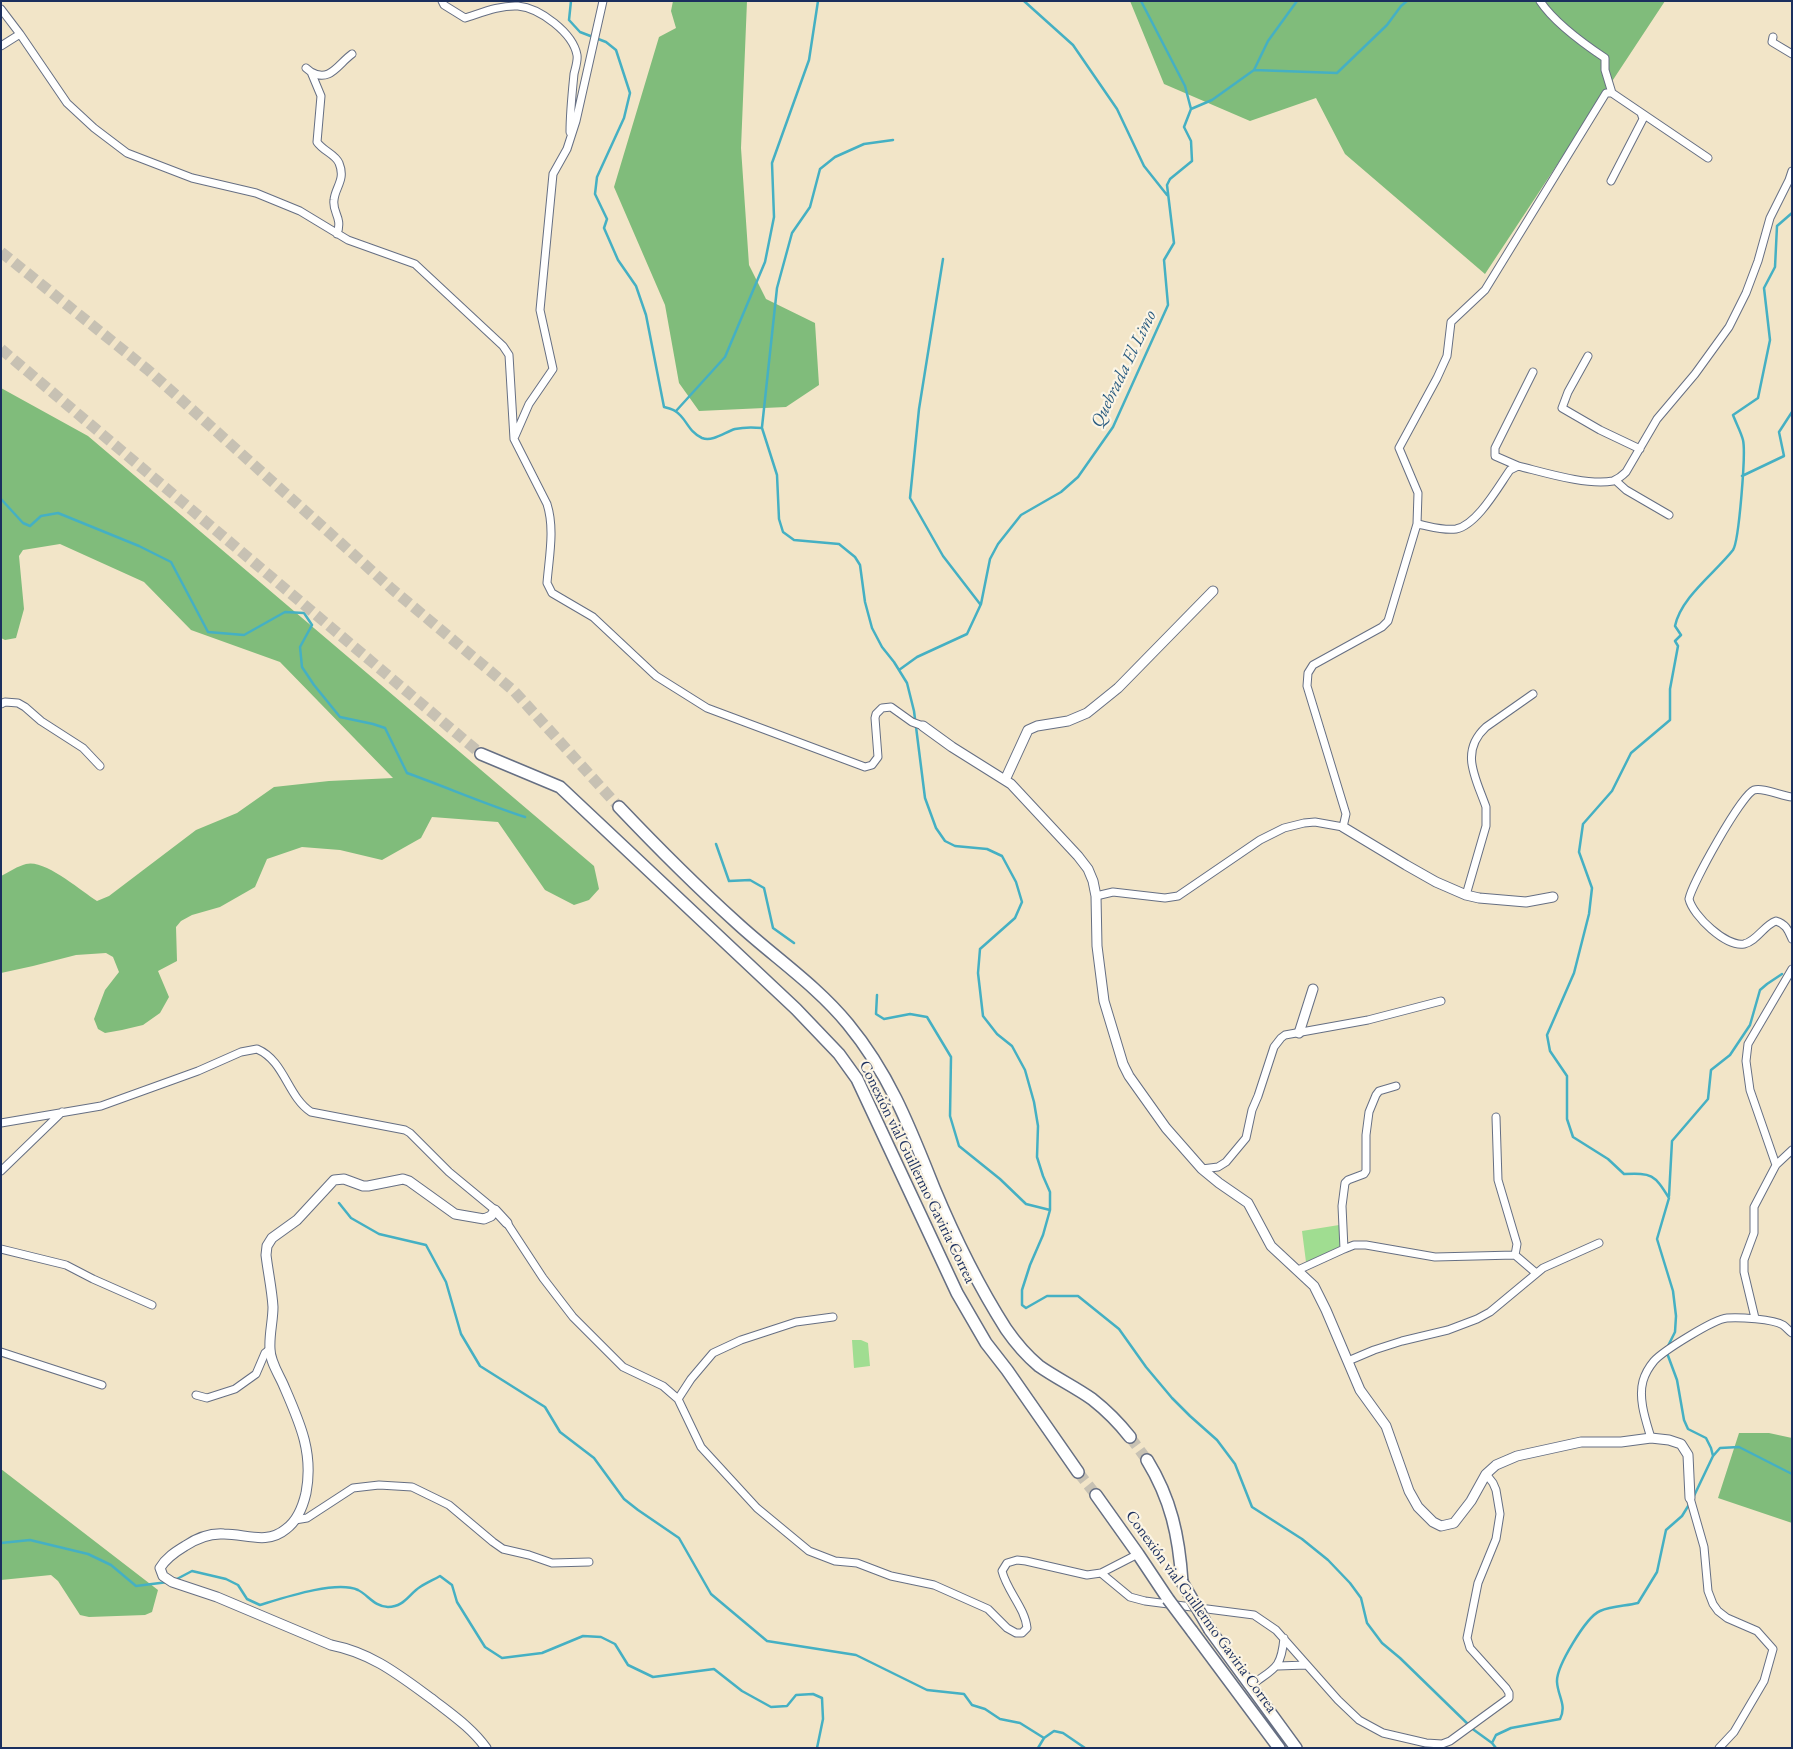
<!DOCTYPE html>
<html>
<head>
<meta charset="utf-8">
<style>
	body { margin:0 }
	#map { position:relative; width:1793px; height:1749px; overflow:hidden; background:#f2e5c8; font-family:"EB Garamond",serif }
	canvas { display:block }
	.frame { position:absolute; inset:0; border:2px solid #1b2f5e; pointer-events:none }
</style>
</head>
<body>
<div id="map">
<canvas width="1793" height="1749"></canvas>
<div class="frame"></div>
</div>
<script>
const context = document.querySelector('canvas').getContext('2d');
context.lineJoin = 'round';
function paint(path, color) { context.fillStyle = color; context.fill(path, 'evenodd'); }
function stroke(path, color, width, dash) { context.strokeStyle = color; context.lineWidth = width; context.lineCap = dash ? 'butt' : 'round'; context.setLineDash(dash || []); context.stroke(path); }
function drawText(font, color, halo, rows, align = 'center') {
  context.font = font + ' "EB Garamond",serif'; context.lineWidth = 4.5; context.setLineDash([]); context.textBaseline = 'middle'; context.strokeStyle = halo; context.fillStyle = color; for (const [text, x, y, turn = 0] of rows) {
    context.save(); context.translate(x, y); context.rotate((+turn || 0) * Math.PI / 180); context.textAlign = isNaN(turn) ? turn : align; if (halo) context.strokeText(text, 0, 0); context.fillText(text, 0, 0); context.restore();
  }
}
paint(new Path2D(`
	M1339,1225L1341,1246L1306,1262L1302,1231Z
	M852,1340H861L868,1343L870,1366L854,1368Z`), '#a0dd91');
paint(new Path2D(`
	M673,1H747L741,148L749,265L766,299L815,323L819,385L786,407L699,411L679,383L665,305L614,187L659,37L676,28L671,11Z
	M1130,1H1665L1485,274L1345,154L1316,98L1250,121L1164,84Z
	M1,388L88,436L594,866L599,889L589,900L574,905L545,890L498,822L432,817L421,838L382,860L340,850L302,847L267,859L255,887L220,907L192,915L181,921L176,927L177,961L158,971L169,997L160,1013L143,1025L122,1030L105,1033L98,1029L94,1019L105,990L119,972L113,957L106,953L76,955L33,966L1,973V876C9,872 18,866 26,864C45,859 81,891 97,901L109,896L196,830L237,813L274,787L329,781L393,778L280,662L191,630L144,582L60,544L23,550L19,556L24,609L16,638L5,640L1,638Z
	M1739,1433H1769L1792,1438V1523L1718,1498Z
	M1,1469L158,1590L152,1612L145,1615L89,1617L80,1615L58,1581L51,1575L1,1580Z`), '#80bc7b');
stroke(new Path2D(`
	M571,1L569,20L580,32L606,42L616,50L630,93L624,118L597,177L595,194L607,219L604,228L618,260L636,286L646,315L664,407C667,408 672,409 675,411C686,417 688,432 702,438C713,442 725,432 735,429C744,427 752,427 762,428L777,475L779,519L783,532L794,540L839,544L855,557L860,565L865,602L872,628L882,647L894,662L907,683L914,711L925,798L936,828L945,841L955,846L987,849L1002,856L1016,882L1022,902L1015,918L980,949L978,973L983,1016L997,1034L1012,1046L1025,1070L1034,1102L1038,1126L1037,1157L1043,1176L1050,1192V1210L1043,1235L1030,1265L1022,1290V1305L1026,1308L1047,1296H1078L1119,1329L1146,1367L1172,1398L1190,1416L1217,1440L1235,1464L1252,1507L1302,1539L1328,1560L1350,1583L1361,1598L1367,1623L1382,1643L1400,1658L1474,1730L1492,1743L1496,1748
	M1024,1L1073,45L1117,109L1144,166L1167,195
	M1141,1L1185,86L1191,109
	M1254,70L1268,41L1297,1
	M943,259L919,409L910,498L943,556L980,604
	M676,411L725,357L765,262L774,217L772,163L809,60L818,1
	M762,427L777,288L792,233L810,207L820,169L835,157L864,144L893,140
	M1742,476L1784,456L1779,432L1792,412
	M1,499L23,523L30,526L41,516L58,513L139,546L171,562L208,632L244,635L285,612L304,613L312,625L300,647L302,667L314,685L340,717L373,724L385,728L407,773C446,787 485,804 525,817
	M899,670L917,657L967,634L981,604L990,559L998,544L1021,515L1061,492L1078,477L1113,427L1168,305L1164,260L1174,243L1167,185L1170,179L1192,161L1191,141L1184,127L1191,109L1212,100L1254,70L1337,73L1387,25L1401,6L1407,1
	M716,844L729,881L750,880L764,888L773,928L794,943
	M877,995L876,1014L884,1019L910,1014L927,1017L951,1057L950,1116L959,1146L1000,1179L1026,1204L1050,1210
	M1669,1196L1672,1141L1708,1099L1711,1070L1730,1055L1750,1025L1760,990L1767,984L1782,974
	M339,1203L351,1218L379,1234L426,1245L446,1282L461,1334L480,1366L545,1407L560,1432L594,1458L624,1499L638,1510L679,1538L711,1594L767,1641L856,1655L927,1690L964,1694L972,1705L985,1709L1000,1719L1020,1723L1044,1738
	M1667,1348L1675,1332L1676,1316L1673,1291L1657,1239L1669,1198C1654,1174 1652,1173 1624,1174L1608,1159L1573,1137L1567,1119V1076L1550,1051L1547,1035L1574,973L1589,914L1592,888L1579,852L1583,824L1612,791L1631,753L1670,720V689L1678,646L1675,641L1681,635L1675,626C1681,597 1715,573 1733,550C1739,541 1746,453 1743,440C1741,432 1736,423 1733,415L1758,398L1770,340L1764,288L1775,267L1777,226L1792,213
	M1667,1353L1677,1380L1684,1420L1688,1429L1706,1438L1711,1448L1713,1456L1693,1498
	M1713,1456L1720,1448L1739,1447L1792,1474
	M1,1543L30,1540L88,1554L111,1565L136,1586L168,1582
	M175,1580L192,1571L226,1579L238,1585L247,1599L260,1605C283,1598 336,1580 358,1590C368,1595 375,1607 388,1607C404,1607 409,1594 420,1587C426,1583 433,1580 440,1576L452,1585L457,1602L485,1647L502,1658L542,1653L583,1636L601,1637L615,1644L628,1665L653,1677L714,1669L742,1691L771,1707L787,1706L796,1695L813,1694L822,1698L823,1719L817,1748
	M1492,1743L1496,1735L1511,1728L1560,1719C1567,1705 1558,1697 1557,1682C1556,1667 1586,1617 1600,1611C1612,1606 1626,1606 1638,1603L1657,1572L1666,1530L1682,1516L1690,1503
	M1038,1748L1044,1738L1054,1731L1063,1733L1085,1748`), '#45b0c3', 2.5);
stroke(new Path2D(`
	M1,252L148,370L392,589L514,691L619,807
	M1,349L481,754
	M1130,1437L1147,1460
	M1078,1472L1096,1495`), '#c7c1b3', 11, [11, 5.5]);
const minor = new Path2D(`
	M442,1L444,5L465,18C481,13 500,5 518,6C540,8 573,33 577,55C578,61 575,69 574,74C572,94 570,113 570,132
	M1540,1C1554,22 1584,44 1605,58V70L1612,93
	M1,9L20,34
	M1773,37L1772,42L1792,54
	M1,46L20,34L67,103L94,128L127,153L192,178L256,193L300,211L348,240L415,264L503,346L509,355L514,439L547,504C555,529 549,557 547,583L552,593L593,617L656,676L707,708L865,767L872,765L878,757L875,718L876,714L882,708L891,707L912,722L923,726
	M306,68L311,72L321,96L317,142C323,151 335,154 339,163C346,180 335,187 334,200C332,213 343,217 337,234
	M311,72C330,83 338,64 352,54
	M1611,181L1643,119L1641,113
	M1588,356L1568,392L1562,408L1600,430L1640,449
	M515,436L529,404L553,369L540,310L553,174L567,149L576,121L603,1
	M1518,466L1495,456V448L1533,372
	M1615,480L1626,490L1669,515
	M1417,524C1429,526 1443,531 1456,529C1477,525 1498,487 1510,470L1518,466C1543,472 1587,486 1613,481C1618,479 1622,476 1626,472L1657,419L1695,374L1729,327L1746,293L1758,261L1770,218L1789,180L1792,171
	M1,704L5,702L18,703L25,707L41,721L83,748L100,766
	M1792,797C1782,796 1762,787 1754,790C1741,795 1692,884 1689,899C1693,916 1726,947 1744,944C1757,941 1764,925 1776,921C1786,924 1788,930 1792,939
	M1466,895L1486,826V807C1476,778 1459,752 1486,727L1533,694
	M1096,896L1113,892L1165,898L1178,896L1260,840L1284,828L1304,823L1315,822L1343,827L1346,814L1307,686L1308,673L1313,665L1382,627L1388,621L1417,524L1418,493L1399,448L1437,378L1447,356L1451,322L1485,290L1606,93H1612L1708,158
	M1496,1117L1498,1180L1517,1244L1515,1255L1536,1273
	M1,1123L101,1106L198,1071L241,1052L257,1049C285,1061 287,1096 311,1112L405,1130L410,1133L449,1172L495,1210
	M1776,1165L1750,1090L1746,1061L1748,1044L1792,969
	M1202,1169L1218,1167L1226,1162L1246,1138L1252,1110L1258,1096L1274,1047L1281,1038L1285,1035L1368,1020L1441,1001
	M1,1171L62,1112
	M507,1223L543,1278L573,1317L623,1367L663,1386L678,1399L701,1447L757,1508L809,1551L835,1561L857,1563L891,1576L934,1585L988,1609L1007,1628L1016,1633H1022L1027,1628C1025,1608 1007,1591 1002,1571L1007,1563L1017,1560L1026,1561L1087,1575L1101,1573L1138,1554
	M1,1249L66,1265L93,1279L152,1305
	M1344,1249L1342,1206L1345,1183L1348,1180L1364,1174L1366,1171V1135L1369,1112L1376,1095L1379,1091L1396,1086
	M1298,1270L1344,1249L1354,1245H1366L1435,1257L1515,1255
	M1755,1318L1744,1272V1260L1754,1233V1207L1776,1165L1792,1150
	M1,1352L102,1385
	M1348,1361L1374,1350L1402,1341L1448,1330L1477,1319L1490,1312L1543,1268L1599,1243
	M196,1395L207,1398L235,1389L256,1374L265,1353L270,1349
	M678,1399L691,1379L713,1353L741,1340L796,1322L833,1317
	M1651,1438C1646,1421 1638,1399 1643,1381C1645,1374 1649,1367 1654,1361C1663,1351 1714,1319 1727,1318C1739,1317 1773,1319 1783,1325C1786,1327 1789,1331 1792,1333
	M1690,1498L1704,1547L1708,1591L1713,1604L1718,1611L1727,1618L1757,1631L1773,1649L1764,1681L1734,1732L1719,1748
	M295,1520L307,1518L353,1488L379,1485L412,1487L449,1505L493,1542L503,1549L529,1555L552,1563L589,1562
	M1101,1573L1130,1597L1145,1601L1254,1615L1276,1630L1338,1700L1359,1720L1383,1733L1426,1743L1442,1744L1450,1741L1509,1698V1693L1506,1688L1470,1648L1467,1638L1478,1583L1496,1539L1500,1514L1496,1490L1493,1483L1486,1474
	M1278,1666L1306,1665
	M1250,1686C1274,1668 1281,1670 1284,1638`);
const tertiary = new Path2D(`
	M923,726L952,747L1011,784L1078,856L1088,869L1093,881L1096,896L1097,946L1104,1001L1123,1064L1129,1076L1166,1128L1202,1169L1219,1183L1248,1203L1271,1246L1314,1286L1326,1310L1360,1390L1386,1426L1409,1491L1418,1507L1433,1522L1441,1526L1454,1523L1471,1501L1486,1474L1496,1465L1517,1456L1581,1442H1621L1651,1438L1669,1440L1681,1444L1688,1455L1690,1498
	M1005,780L1028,730L1037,726L1068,721L1087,713L1118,688L1213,591
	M1343,827L1406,865L1436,882L1466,895L1479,898L1526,902L1553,897
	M1299,1033L1313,989
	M486,1748C472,1728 451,1714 432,1699C399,1675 372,1653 331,1645L217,1597L172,1582L163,1576L160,1568C166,1558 175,1552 185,1546C197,1538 210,1533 224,1534C246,1534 267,1545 286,1529C297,1521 303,1506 306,1493C314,1452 299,1421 283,1384C278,1373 270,1361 270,1349C269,1335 273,1321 273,1307C272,1290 268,1272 266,1255L267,1246L272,1238L297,1220L334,1180L344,1179L363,1186H368L403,1179L409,1181L455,1214L484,1219L491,1216L495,1210L507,1223`);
const trunk = new Path2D(`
	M481,754L560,787L796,1009L839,1054L857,1079L957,1293L986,1343L1007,1370L1078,1472
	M619,807C657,847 696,886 737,923C774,957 816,985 848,1024C890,1075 910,1128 934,1188C954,1236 978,1285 1006,1329C1015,1342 1027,1356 1039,1366C1056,1378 1075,1387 1092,1399C1106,1410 1119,1423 1130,1437
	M1147,1460C1171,1499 1179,1536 1182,1582
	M1096,1495L1138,1554L1168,1599
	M1210,1630L1296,1748
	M1192,1631L1279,1748`);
stroke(minor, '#666f83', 9);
stroke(tertiary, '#666f83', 11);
stroke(trunk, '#666f83', 14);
stroke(minor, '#fff', 7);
stroke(tertiary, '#fff', 9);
stroke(trunk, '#fff', 11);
const trunkBridge = new Path2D(`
	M1182,1582L1210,1630
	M1168,1599L1192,1631`);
stroke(trunkBridge, '#666f83', 14, []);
stroke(trunkBridge, '#fff', 11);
drawText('16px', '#1b2f5e', '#fcf5e5', [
	["Conexión vial Guillermo Gaviria Correa",917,1172,64],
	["Conexión vial Guillermo Gaviria Correa",1201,1612,54]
]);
drawText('italic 18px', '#2a5c81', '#fcf5e5', [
	["Quebrada El Limo",1124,369,-64]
]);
</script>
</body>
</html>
